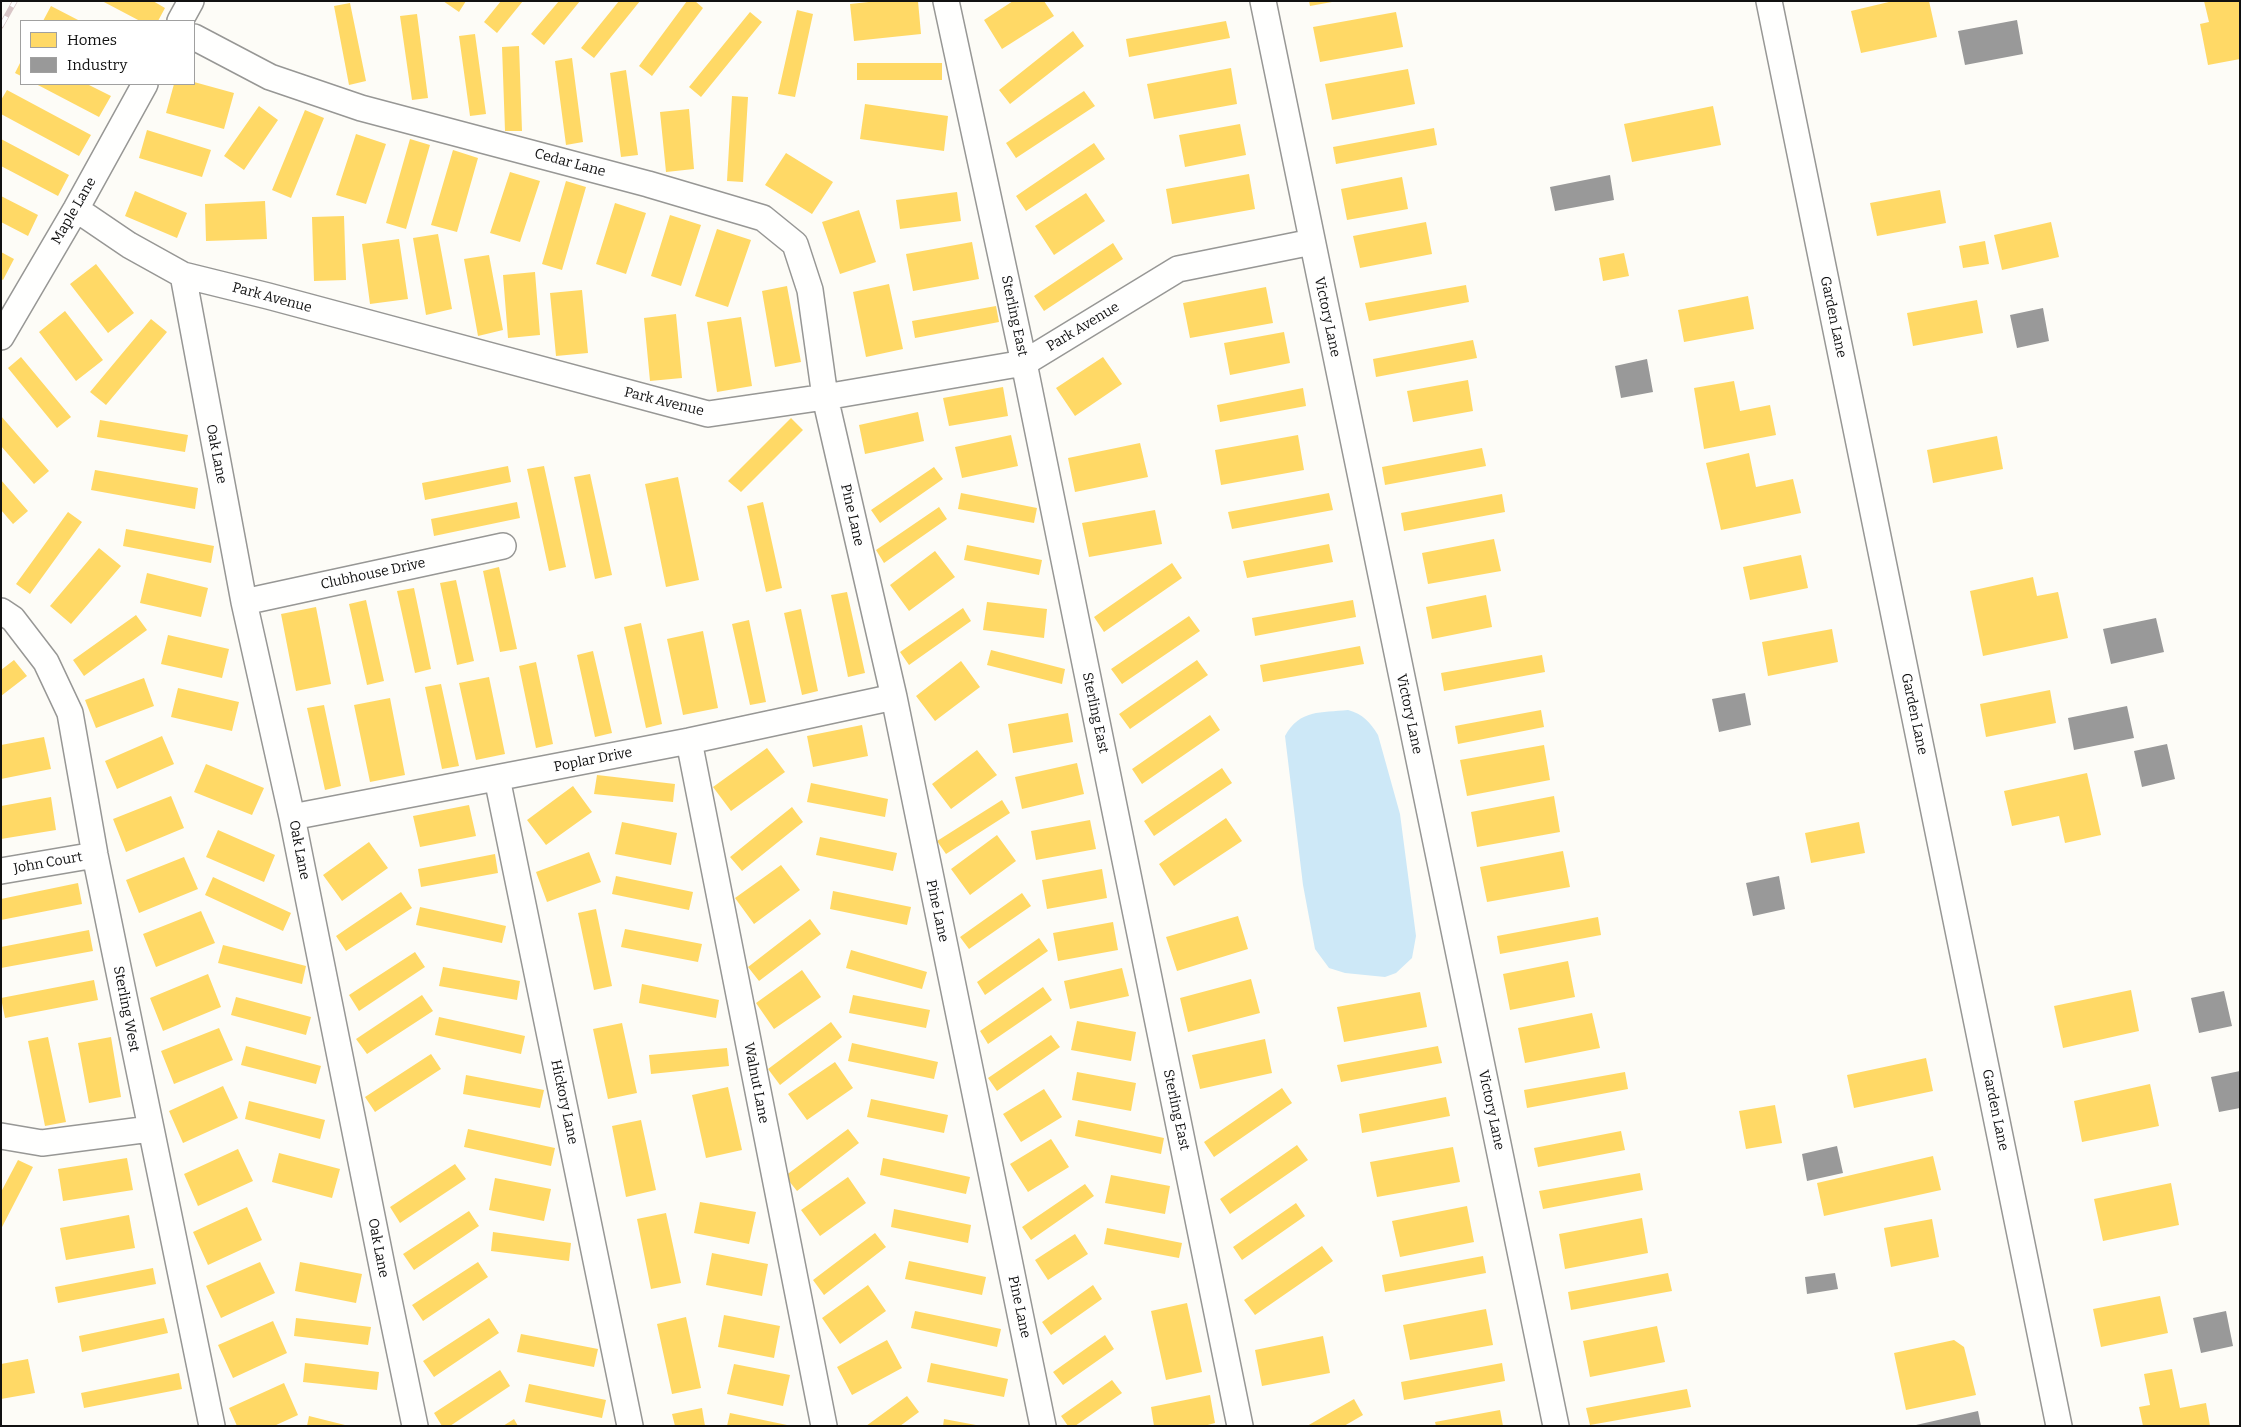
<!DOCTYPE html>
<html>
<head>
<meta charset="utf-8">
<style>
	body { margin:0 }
	#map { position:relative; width:2241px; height:1427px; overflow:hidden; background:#fdfcf7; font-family:Bitter,serif }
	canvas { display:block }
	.frame { position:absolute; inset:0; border:2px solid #111; pointer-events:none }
	.legend { position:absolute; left:20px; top:20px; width:175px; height:65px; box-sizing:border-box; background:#fff; border:1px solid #a0a0a0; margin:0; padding:6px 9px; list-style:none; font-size:15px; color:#111 }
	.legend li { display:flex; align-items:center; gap:10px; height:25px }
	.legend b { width:25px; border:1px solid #a0a0a0 }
</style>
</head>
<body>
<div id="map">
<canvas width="2241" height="1427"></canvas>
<div class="frame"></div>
<ul class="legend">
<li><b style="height:14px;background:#ffd966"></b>Homes</li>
<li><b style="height:14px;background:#999"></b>Industry</li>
</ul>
</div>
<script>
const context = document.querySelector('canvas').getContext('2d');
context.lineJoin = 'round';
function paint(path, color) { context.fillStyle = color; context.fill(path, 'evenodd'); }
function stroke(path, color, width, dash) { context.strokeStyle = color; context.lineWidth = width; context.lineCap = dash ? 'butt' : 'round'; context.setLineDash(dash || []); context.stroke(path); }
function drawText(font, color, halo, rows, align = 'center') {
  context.font = font + ' Bitter,serif'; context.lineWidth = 5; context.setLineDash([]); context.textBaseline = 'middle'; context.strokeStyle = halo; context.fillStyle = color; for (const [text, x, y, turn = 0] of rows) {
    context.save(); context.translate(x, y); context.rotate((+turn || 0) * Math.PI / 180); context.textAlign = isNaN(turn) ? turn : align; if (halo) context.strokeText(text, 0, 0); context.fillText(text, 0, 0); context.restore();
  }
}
paint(new Path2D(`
	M1348,710C1363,714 1370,722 1378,735L1400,814L1416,936L1412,958L1396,973L1385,977L1345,973L1329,968L1315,949L1303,885L1285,736C1300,709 1321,713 1348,710Z`), '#cde8f7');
paint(new Path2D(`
	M102,1H153L165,8L158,21H140Z
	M443,1H466L459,12Z
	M501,1H523L497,33L484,22Z
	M559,1H580L544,45L531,34Z
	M619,1H640L594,58L581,48Z
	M687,1H695L703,8L652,76L639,66Z
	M878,1H918L921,34L854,41L850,4Z
	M1013,1H1044L1054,16L1002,49L984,20Z
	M1309,1H1332V2L1310,6Z
	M1893,1H1929L1937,37L1861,53L1851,11Z
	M2204,1H2240V59L2208,65L2200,24L2209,22Z
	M350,3L366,81L349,85L334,6Z
	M51,6L80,21H43Z
	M797,10L813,14L795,97L778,94Z
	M750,12L762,22L701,97L689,87Z
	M1396,12L1403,47L1320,62L1313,27Z
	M417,14L428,98L412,100L400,16Z
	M1226,21L1230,38L1129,57L1126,39Z
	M1073,31L1084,46L1010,104L999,90Z
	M475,34L486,114L470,116L459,36Z
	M519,46L522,131H505L502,47Z
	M572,58L583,142L566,145L555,61Z
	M21,61V76L15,73Z
	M857,63H942V80H857Z
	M1231,68L1237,104L1154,119L1147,84Z
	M1408,69L1415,104L1332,120L1325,84Z
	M626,70L638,155L621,157L610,73Z
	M194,82L234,93L224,129L166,113L174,84H194Z
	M36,84H87L111,96L99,117Z
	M7,90L91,135L79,156L1,114V100Z
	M1084,91L1095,106L1016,158L1006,143Z
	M732,96L748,97L743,182L727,181Z
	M865,104L948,116L944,151L860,139Z
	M259,106L278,120L244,170L224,156Z
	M1713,106L1721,145L1632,162L1624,124Z
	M689,109L694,169L666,172L660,112Z
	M305,110L324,118L291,198L272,190Z
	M1240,124L1246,155L1185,167L1179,135Z
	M1434,128L1437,145L1336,164L1333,147Z
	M147,130L211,150L202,177L139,158Z
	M356,134L386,144L366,204L336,195Z
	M1,139L69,175L58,196L1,166Z
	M410,139L430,145L406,229L386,223Z
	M1094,143L1105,159L1026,211L1016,196Z
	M453,150L478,158L457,232L431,225Z
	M786,153L833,182L812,214L765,185Z
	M510,172L540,181L520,242L490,233Z
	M1249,174L1255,209L1172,224L1166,189Z
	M1402,177L1408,209L1347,220L1341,189Z
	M566,181L586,187L562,270L542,264Z
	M1940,190L1946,223L1877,236L1870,203Z
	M135,191L187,213L177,238L125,216Z
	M957,192L961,221L900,229L896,200Z
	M1086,193L1105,221L1054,255L1035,226Z
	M1,196L38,215L28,236L1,222Z
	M265,201L267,239L206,241L205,204Z
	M615,203L646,213L626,274L596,264Z
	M859,210L876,262L840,274L822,222Z
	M670,215L701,225L681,286L651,276Z
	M344,216L346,280L314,281L312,217Z
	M1426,222L1432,254L1360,268L1353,236Z
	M2051,222L2059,257L2002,270L1994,235Z
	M717,229L751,240L728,307L695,296Z
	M438,234L452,309L426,315L413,238Z
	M399,239L408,299L370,304L362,244Z
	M1985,241L1989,264L1963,268L1959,246Z
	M972,242L979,279L913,291L906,254Z
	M1113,243L1123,259L1044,311L1034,296Z
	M1,252L14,259L3,280L1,279Z
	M1624,253L1629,276L1603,281L1599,258Z
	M489,255L503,330L478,336L464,259Z
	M96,264L134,313L108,333L70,284Z
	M535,272L540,335L508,338L503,275Z
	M889,284L903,349L866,357L853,292Z
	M1466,285L1469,302L1369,321L1365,303Z
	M787,286L801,362L775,367L762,291Z
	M1266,287L1273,323L1190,338L1183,303Z
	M582,290L588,353L556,356L550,293Z
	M1748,296L1754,329L1684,342L1678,310Z
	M1977,300L1983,333L1913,346L1907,313Z
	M996,306L999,322L915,338L912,321Z
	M65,311L103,360L76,381L39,332Z
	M676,314L682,378L650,381L644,318Z
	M741,317L752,386L717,392L707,322Z
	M151,319L167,332L106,405L90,392Z
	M1284,332L1290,363L1230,375L1224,343Z
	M1473,340L1477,358L1376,377L1373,359Z
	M21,357L71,417L57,428L8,368Z
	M1103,357L1122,384L1075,416L1056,388Z
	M1468,380L1473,411L1413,422L1407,391Z
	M1734,381L1740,411L1770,405L1776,435L1704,449L1694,388Z
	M1003,387L1008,416L949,426L943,398Z
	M1303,388L1306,406L1220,422L1217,405Z
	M918,412L924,441L865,454L859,425Z
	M1,416L49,471L34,484L1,446Z
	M791,418L803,430L741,492L728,481Z
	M100,420L188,435L185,452L97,437Z
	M1011,435L1018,466L962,478L955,447Z
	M1298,435L1304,470L1221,485L1215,450Z
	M1997,436L2003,469L1933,483L1927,450Z
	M1140,443L1148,477L1075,492L1068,458Z
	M1482,448L1486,466L1385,485L1382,467Z
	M1749,453L1756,487L1793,479L1801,513L1721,530L1706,463Z
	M508,466L511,482L425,500L422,483Z
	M544,466L566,567L549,571L527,469Z
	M934,467L943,479L880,523L871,510Z
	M95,470L198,488L195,509L91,490Z
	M590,474L612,575L595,579L574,477Z
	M678,477L699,580L666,587L645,484Z
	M1,480L28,511L13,524L1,510Z
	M961,493L1037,508L1034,523L958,509Z
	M1329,493L1333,510L1232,529L1228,512Z
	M1502,494L1505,512L1404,531L1401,513Z
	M517,502L520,518L434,536L431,519Z
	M763,502L782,588L766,592L747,506Z
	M939,507L947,519L884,563L876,550Z
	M1155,510L1162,544L1089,557L1082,523Z
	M68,512L82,522L30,594L16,584Z
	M126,529L214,546L211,563L123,546Z
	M1494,539L1501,571L1428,584L1422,553Z
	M1329,544L1333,562L1247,578L1243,561Z
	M967,545L1042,560L1039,575L964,560Z
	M99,548L121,566L71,624L50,606Z
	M935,551L955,577L909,611L890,585Z
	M1801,555L1808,588L1750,600L1743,567Z
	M1172,563L1182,578L1104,632L1094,617Z
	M499,567L517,649L500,652L483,571Z
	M147,573L208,588L201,617L140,603Z
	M2033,577L2037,596L2058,592L2068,638L1983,656L1970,591Z
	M456,580L474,661L457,665L440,583Z
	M414,588L431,669L415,673L397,591Z
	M847,592L865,673L848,677L831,595Z
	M1486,595L1492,627L1432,639L1426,607Z
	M366,600L384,681L367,685L349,604Z
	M1353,600L1356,617L1255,636L1252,618Z
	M987,602L1047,609L1044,638L983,630Z
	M316,607L331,684L296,691L281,614Z
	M963,608L971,621L909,665L900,652Z
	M801,609L818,691L802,695L784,613Z
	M136,615L147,630L84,676L73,660Z
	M1189,616L1200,631L1122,684L1111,669Z
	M749,620L766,702L750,705L732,624Z
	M641,623L662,724L646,728L624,627Z
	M1832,629L1838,662L1768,676L1762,642Z
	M703,631L718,708L683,715L667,639Z
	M168,635L229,649L222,678L161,664Z
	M1360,646L1364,664L1263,682L1260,665Z
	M991,650L1065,669L1062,684L987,665Z
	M593,651L612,733L595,737L577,655Z
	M1542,655L1545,672L1444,691L1441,673Z
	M14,660L27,676L1,696V670Z
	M1197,660L1208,675L1130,729L1119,714Z
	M961,661L980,687L935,721L916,696Z
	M536,662L553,744L536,748L519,666Z
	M489,677L505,754L476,760L459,683Z
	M144,678L154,706L96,728L85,700Z
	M441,684L459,766L442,769L425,687Z
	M178,688L239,702L232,731L171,717Z
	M2050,690L2056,723L1986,737L1980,704Z
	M390,698L405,775L370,782L354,705Z
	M324,705L341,786L325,790L307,708Z
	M1541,710L1544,727L1458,744L1455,726Z
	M1068,713L1073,742L1013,753L1008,724Z
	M1210,715L1220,730L1142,784L1132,769Z
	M862,725L868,756L813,767L807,736Z
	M162,736L174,764L117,789L105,761Z
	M44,737L51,769L1,779V745Z
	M1544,745L1550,780L1467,796L1460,760Z
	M767,748L785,772L731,811L713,787Z
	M977,750L997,775L951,809L932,784Z
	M1077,763L1084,794L1022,809L1015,777Z
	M206,764L264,788L252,815L194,792Z
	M1222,768L1232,783L1154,836L1144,821Z
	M2087,773L2101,835L2065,843L2059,816L2012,826L2004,791Z
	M597,775L675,784L673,802L594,794Z
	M811,783L888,799L885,817L807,802Z
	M573,786L592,812L546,845L527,820Z
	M171,796L184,828L126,852L113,819Z
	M1554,796L1560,832L1477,847L1471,812Z
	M51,797L56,830L1,839V806Z
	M1002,800L1010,813L946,854L937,841Z
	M469,805L476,836L420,847L413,816Z
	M792,807L803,822L742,871L730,857Z
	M1226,818L1242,841L1174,886L1159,864Z
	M1090,820L1096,849L1036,860L1031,831Z
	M622,822L677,833L671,865L615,854Z
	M1859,822L1865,853L1811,863L1805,833Z
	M218,830L275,855L264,882L206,857Z
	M997,835L1016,861L970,895L951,869Z
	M820,837L897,853L893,871L816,855Z
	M369,842L388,868L342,901L323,875Z
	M1563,851L1570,887L1487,902L1480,867Z
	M589,852L601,882L547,902L536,872Z
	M495,854L498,873L421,887L418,869Z
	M184,857L198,889L139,913L126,880Z
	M781,865L800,890L754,924L735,898Z
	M1102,869L1107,898L1047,909L1042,880Z
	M616,876L693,892L689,910L612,894Z
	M213,877L291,913L283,931L205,895Z
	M78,883L82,904L1,920V899Z
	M833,891L911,907L907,925L830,909Z
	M401,892L412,908L346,951L336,936Z
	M1022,893L1031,906L969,949L960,937Z
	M420,907L506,926L502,943L416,925Z
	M596,909L612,986L594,990L578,913Z
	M201,911L215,943L156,967L143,934Z
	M1238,916L1248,949L1177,971L1166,937Z
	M1598,917L1601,935L1500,954L1497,936Z
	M810,919L821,934L759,981L748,967Z
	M1113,922L1118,950L1058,961L1053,933Z
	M625,929L702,944L698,962L621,947Z
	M89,930L93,951L1,968V947Z
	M1039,938L1048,951L985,995L977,982Z
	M223,945L306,966L302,984L218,963Z
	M851,950L927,972L922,989L846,968Z
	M415,952L425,967L359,1011L349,995Z
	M1568,961L1575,997L1510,1010L1503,974Z
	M443,967L520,981L517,1000L439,986Z
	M1122,968L1129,996L1070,1009L1064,981Z
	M802,970L821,997L774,1029L756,1003Z
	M208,974L221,1007L163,1031L150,998Z
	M1251,979L1260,1013L1188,1032L1180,998Z
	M94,980L98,1000L5,1018L1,998Z
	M642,984L719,1000L716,1018L639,1003Z
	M1043,987L1052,1000L988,1044L980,1031Z
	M2131,990L2139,1031L2063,1048L2054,1006Z
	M1420,992L1427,1027L1344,1042L1337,1007Z
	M422,995L433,1011L367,1054L356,1039Z
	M853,995L930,1010L926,1028L849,1013Z
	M236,997L311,1017L306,1035L231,1015Z
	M1592,1013L1600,1048L1525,1063L1518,1028Z
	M439,1017L525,1036L521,1054L435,1035Z
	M1077,1021L1136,1032L1131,1061L1071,1050Z
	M831,1022L842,1037L780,1085L768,1069Z
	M622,1023L637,1093L608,1099L593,1029Z
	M219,1028L233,1060L174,1084L161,1051Z
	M1051,1035L1060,1047L997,1091L988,1078Z
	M48,1037L66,1122L45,1126L28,1041Z
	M111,1037L121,1097L89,1103L78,1043Z
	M1265,1039L1272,1073L1200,1089L1192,1055Z
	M852,1043L938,1062L934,1079L848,1061Z
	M246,1046L321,1066L316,1084L241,1065Z
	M1438,1046L1442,1063L1341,1082L1337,1065Z
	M727,1048L729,1066L651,1074L649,1055Z
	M431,1054L441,1069L375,1112L365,1097Z
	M1926,1058L1933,1091L1854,1108L1847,1075Z
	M835,1062L853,1088L807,1120L788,1094Z
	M1077,1072L1136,1083L1131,1111L1072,1100Z
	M1625,1072L1628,1089L1527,1108L1524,1090Z
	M466,1075L544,1090L540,1108L463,1094Z
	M2150,1084L2159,1126L2082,1142L2074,1101Z
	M223,1086L238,1118L183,1143L169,1111Z
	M728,1087L742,1150L706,1158L692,1095Z
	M1282,1088L1292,1103L1214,1157L1204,1142Z
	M1044,1089L1062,1117L1021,1142L1003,1114Z
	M1446,1097L1450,1116L1362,1133L1359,1114Z
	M871,1099L948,1115L944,1133L867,1117Z
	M249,1101L325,1120L320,1139L245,1119Z
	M1775,1105L1782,1143L1746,1149L1739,1111Z
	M641,1120L656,1190L626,1197L612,1126Z
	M1078,1120L1164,1138L1161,1154L1075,1136Z
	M468,1129L555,1148L551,1166L464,1147Z
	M848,1129L859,1143L797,1191L785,1176Z
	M1621,1131L1625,1150L1538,1167L1534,1148Z
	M1051,1139L1069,1167L1028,1192L1010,1164Z
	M1297,1145L1308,1160L1230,1214L1220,1199Z
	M1453,1147L1460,1182L1377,1197L1370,1162Z
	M238,1149L253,1181L198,1206L184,1174Z
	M279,1153L340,1169L332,1198L272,1182Z
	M1933,1156L1941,1190L1824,1216L1817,1183Z
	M127,1158L133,1190L63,1201L58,1169Z
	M883,1158L970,1177L966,1194L880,1175Z
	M18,1160L33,1167L1,1229V1192Z
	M455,1164L466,1179L400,1223L390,1207Z
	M1640,1173L1643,1190L1543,1209L1539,1191Z
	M1111,1175L1170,1186L1165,1214L1105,1203Z
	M848,1177L866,1203L820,1236L801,1210Z
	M495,1178L551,1189L544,1221L489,1210Z
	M2171,1183L2179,1225L2103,1241L2094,1199Z
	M1085,1184L1094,1196L1031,1240L1022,1227Z
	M700,1202L756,1212L749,1244L694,1233Z
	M1296,1203L1305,1216L1242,1260L1233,1247Z
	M1467,1206L1474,1242L1400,1257L1392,1221Z
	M247,1207L262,1240L208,1265L193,1232Z
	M894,1209L971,1225L968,1243L891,1227Z
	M469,1211L479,1226L414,1270L403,1254Z
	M666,1213L681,1283L651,1289L637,1219Z
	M129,1215L135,1248L66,1260L60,1228Z
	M1642,1218L1648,1253L1565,1269L1559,1234Z
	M1932,1219L1939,1257L1891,1267L1884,1228Z
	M1107,1228L1182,1243L1179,1258L1104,1244Z
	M493,1232L571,1243L569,1261L491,1251Z
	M875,1233L886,1247L824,1295L813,1280Z
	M1075,1234L1088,1254L1048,1280L1035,1260Z
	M1322,1246L1333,1261L1255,1315L1244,1300Z
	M712,1253L768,1264L762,1296L706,1285Z
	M1483,1256L1486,1273L1385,1292L1382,1275Z
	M909,1261L986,1277L982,1295L905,1279Z
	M260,1262L275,1293L221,1318L206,1286Z
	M300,1262L362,1274L356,1303L295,1291Z
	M478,1262L488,1277L423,1321L412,1305Z
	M153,1268L156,1284L58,1303L55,1287Z
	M1668,1273L1672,1291L1571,1310L1568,1292Z
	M868,1285L886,1311L840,1344L822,1318Z
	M1093,1285L1102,1299L1051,1335L1042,1322Z
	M2160,1296L2168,1333L2101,1347L2093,1309Z
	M1187,1303L1202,1372L1166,1380L1151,1311Z
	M1486,1309L1493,1345L1410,1360L1403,1325Z
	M915,1311L1001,1329L997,1347L911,1328Z
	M724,1315L780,1326L774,1358L718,1347Z
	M686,1317L701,1388L672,1394L657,1324Z
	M164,1318L168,1333L82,1352L79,1336Z
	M296,1318L371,1327L368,1345L294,1336Z
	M489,1318L499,1333L434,1377L423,1361Z
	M273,1321L287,1353L233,1378L218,1345Z
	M1657,1326L1665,1362L1590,1377L1583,1341Z
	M521,1334L598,1349L594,1367L517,1352Z
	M1105,1335L1114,1349L1063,1385L1053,1372Z
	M1323,1336L1330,1373L1262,1386L1255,1350Z
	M887,1340L902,1368L852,1395L837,1367Z
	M1954,1340L1964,1347L1976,1395L1906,1410L1894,1353Z
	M28,1359L35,1393L1,1399V1364Z
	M305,1363L379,1372L377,1390L303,1382Z
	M931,1363L1008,1379L1004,1397L927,1382Z
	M1502,1363L1505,1381L1404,1400L1401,1382Z
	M734,1364L790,1375L783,1406L727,1394Z
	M2172,1369L2180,1408L2206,1403L2210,1426H2143L2139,1407L2150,1405L2144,1374Z
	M500,1370L510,1386L450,1426H442L434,1413Z
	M179,1373L182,1389L84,1408L81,1393Z
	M1112,1380L1122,1393L1075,1426H1068L1061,1416Z
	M284,1383L298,1415L274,1426H237L229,1408Z
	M529,1384L606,1400L602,1418L525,1402Z
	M1687,1389L1691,1407L1590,1425L1586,1408Z
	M1210,1395L1215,1423L1204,1426H1154L1151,1407Z
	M907,1396L919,1412L900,1426H866Z
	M1354,1399L1363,1415L1344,1426H1307Z
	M702,1408L705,1426H675L672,1414Z
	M1500,1410L1503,1426H1436L1435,1422Z
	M730,1413L787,1425L786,1426H727Z
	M309,1416L345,1425V1426H307Z
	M514,1419L518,1426H503Z
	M944,1419L976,1425V1426H943Z`), '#ffd966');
paint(new Path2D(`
	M2017,20L2023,54L1965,65L1958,31Z
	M1610,175L1614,200L1555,211L1550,187Z
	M2043,308L2049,341L2017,348L2010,315Z
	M1647,359L1653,392L1621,398L1615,366Z
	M2156,618L2164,652L2111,664L2103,629Z
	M1745,693L1751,725L1719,732L1712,699Z
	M2127,706L2134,738L2074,750L2068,718Z
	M2167,744L2175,779L2142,787L2134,751Z
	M1779,876L1785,909L1753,916L1746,883Z
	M2224,991L2232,1026L2199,1033L2191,998Z
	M2240,1071V1108L2219,1112L2211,1077Z
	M1837,1146L1843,1173L1807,1181L1802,1154Z
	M1835,1273L1838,1289L1807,1294L1805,1277Z
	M2226,1311L2233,1346L2201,1353L2193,1318Z
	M1978,1411L1981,1426H1916V1425Z`), '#999');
const minor = new Path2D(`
	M946,1L1024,363L1240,1426
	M1263,1L1556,1426
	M1769,1L2059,1426
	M180,21L191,1
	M194,37L270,77L361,108L648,184L763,218L795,244L810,290L825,397L894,697L1043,1426
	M76,209L129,245L183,275L268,296L708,414L825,397L1024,363L1178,269L1312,242
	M183,275L244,602L292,817L384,1276L415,1426
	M1,337L76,209L145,84
	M244,602L503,546
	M1,611L13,619L46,662L70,713L95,855L212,1426
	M689,741L824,1426
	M497,778L630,1426
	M292,817L689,741L894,697
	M1,871L95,855
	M1,1136L42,1143L150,1129`);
stroke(minor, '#979795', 28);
stroke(minor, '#fffffe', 25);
const rail = new Path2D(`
	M1,26L15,1`);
stroke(rail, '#d9c6c7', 5.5);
stroke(rail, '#fff', 4, [11]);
drawText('14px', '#111', '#fff', [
	["Cedar Lane",570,163,15],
	["Maple Lane",74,211,-60],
	["Park Avenue",272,298,15],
	["Sterling East",1014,316,78],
	["Victory Lane",1327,317,78],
	["Garden Lane",1833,317,78],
	["Park Avenue",1083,327,-31],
	["Park Avenue",664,402,14],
	["Oak Lane",216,454,79],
	["Pine Lane",852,515,77],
	["Clubhouse Drive",373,574,-12],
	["Sterling East",1095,713,78],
	["Victory Lane",1409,714,78],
	["Garden Lane",1914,714,78],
	["Poplar Drive",593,760,-11],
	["Oak Lane",299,850,79],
	["John Court",48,863,-10],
	["Pine Lane",937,911,78],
	["Sterling West",126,1009,79],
	["Walnut Lane",756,1083,79],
	["Hickory Lane",564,1102,78],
	["Sterling East",1176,1110,78],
	["Victory Lane",1491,1110,78],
	["Garden Lane",1995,1110,78],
	["Oak Lane",378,1248,79],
	["Pine Lane",1019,1307,78]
]);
</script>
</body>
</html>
